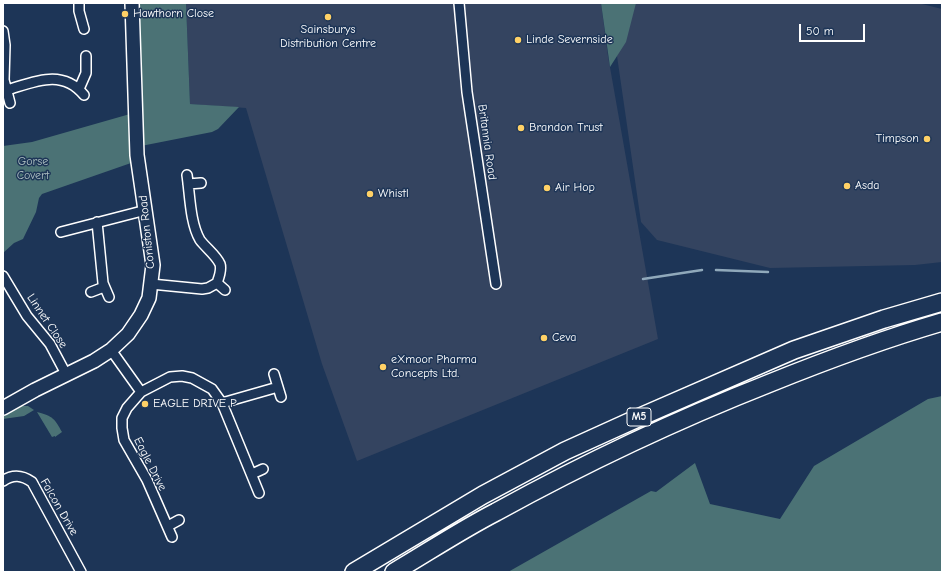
<!DOCTYPE html>
<html>
<head>
<meta charset="utf-8">
<style>
	body { margin:0 }
	#map { position:relative; width:945px; height:575px; overflow:hidden; background:#1d3557; font-family:"Comic Neue",sans-serif }
	canvas { display:block }
	.frame { position:absolute; inset:0; border:4px solid #fff; pointer-events:none }
	.scale { position:absolute; left:799px; top:24px; width:66px; height:18px; box-sizing:border-box; border:2px solid #fff; border-top:0; padding-left:5px; font-size:12px; line-height:14px; white-space:nowrap; color:#fff; -webkit-text-stroke:3px #1d3557; paint-order:stroke }
</style>
</head>
<body>
<div id="map">
<canvas width="945" height="575"></canvas>
<div class="frame"></div>
<div class="scale">50 m</div>
</div>
<script>
const context = document.querySelector('canvas').getContext('2d');
context.lineJoin = 'round';
function paint(path, color) { context.fillStyle = color; context.fill(path, 'evenodd'); }
function stroke(path, color, width, dash) { context.strokeStyle = color; context.lineWidth = width; context.lineCap = dash ? 'butt' : 'round'; context.setLineDash(dash || []); context.stroke(path); }
function drawText(font, color, halo, rows, align = 'center') {
  context.font = font + ' "Comic Neue",sans-serif'; context.lineWidth = 3; context.setLineDash([]); context.textBaseline = 'middle'; context.strokeStyle = halo; context.fillStyle = color; for (const [text, x, y, turn = 0] of rows) {
    context.save(); context.translate(x, y); context.rotate((+turn || 0) * Math.PI / 180); context.textAlign = isNaN(turn) ? turn : align; if (halo) context.strokeText(text, 0, 0); context.fillText(text, 0, 0); context.restore();
  }
}
paint(new Path2D(`
	M186,3H601L608,56L658,339L357,461L322,364L246,108L190,104Z
	M629,3H918L942,9V262L915,265L770,268L657,240L641,222L617,56Z`), '#344460');
paint(new Path2D(`
	M139,3H186L190,104L239,107L218,129L212,132L141,146Z
	M601,3H636L626,42L610,67Z
	M130,114L131,163L42,194L39,198L36,212L23,239L14,243L3,253V146L32,142Z
	M942,396V572H508L651,491L656,492L695,463L710,504L780,519L814,466L928,399Z
	M16,406H28L34,410L24,416L3,419V413Z
	M37,412C53,416 55,419 62,432L55,437V436L52,437Z`), '#4b7275');
stroke(new Path2D(`
	M716,270L768,272
	M643,279L702,270`), '#90a9bb', 2.5);
const street = new Path2D(`
	M79,3V11L84,29
	M459,3L467,92L496,284
	M3,31L5,45L4,80L10,103
	M79,89L86,73V56
	M7,90C34,82 62,68 84,95
	M188,184L201,183
	M97,222L103,283L109,297
	M61,232L146,210
	M3,276L27,316L50,344L66,374
	M217,283L225,290
	M151,284L202,289L208,288L217,283C219,277 222,270 220,264C216,255 206,248 200,240C190,223 190,195 187,175
	M91,292L104,287
	M111,350L141,392
	M274,374L281,397
	M222,403L278,387
	M252,474L263,469
	M3,481C13,474 22,475 32,482L81,572
	M168,526L179,520
	M172,537L147,480L124,440L122,428V418L127,408L141,392L170,377L182,376L192,378L212,389L222,403L259,493`);
const secondary = new Path2D(`
	M3,408L35,390L94,361L111,350L128,334L141,315L149,298L153,265L137,155L132,3`);
const highway = new Path2D(`
	M354,572L483,495L565,451L640,417L794,350L884,319L942,302
	M394,572C428,552 461,530 496,512C585,463 676,420 770,383C827,360 884,339 942,322`);
stroke(street, '#fff', 12);
stroke(secondary, '#fff', 16);
stroke(highway, '#fff', 20);
stroke(street, '#1d3557', 9);
stroke(secondary, '#1d3557', 13);
stroke(highway, '#1d3557', 17);
for (const [x, y, r, color] of [
	[125,14,4,"#ffd166"],
	[328,17,4,"#ffd166"],
	[518,40,4,"#ffd166"],
	[521,128,4,"#ffd166"],
	[927,139,4,"#ffd166"],
	[847,186,4,"#ffd166"],
	[547,188,4,"#ffd166"],
	[370,194,4,"#ffd166"],
	[544,338,4,"#ffd166"],
	[383,367,4,"#ffd166"],
	[145,404,4,"#ffd166"]
]) { const dot = new Path2D(); dot.arc(x, y, r, 0, 2 * Math.PI); context.fillStyle = color; context.fill(dot); stroke(dot, '#1d3557', 1.5); }
for (const [x, y, w] of [
	[639,417,24]
]) { const box = new Path2D(); box.roundRect(x - w / 2, y - 9, w, 18, 3); context.fillStyle = '#1d3557'; context.fill(box); stroke(box, '#fff', 1); }
drawText('bold 11px', '#fff', null, [
	["M5",639,417]
]);
drawText('12px', '#fff', '#1d3557', [
	["Hawthorn Close",133,14],
	["Sainsburys",328,30,"center"],
	["Distribution Centre",328,44,"center"],
	["Linde Severnside",526,40],
	["Brandon Trust",529,128],
	["Timpson",919,139,"right"],
	["Asda",855,186],
	["Air Hop",555,188],
	["Whistl",378,194],
	["Ceva",552,338],
	["eXmoor Pharma",391,360],
	["Concepts Ltd.",391,374],
	["EAGLE DRIVE P",153,404]
], 'left');
drawText('12px', '#fff', '#1d3557', [
	["Britannia Road",487,142,82],
	["Coniston Road",147,232,-96],
	["Linnet Close",47,321,56],
	["Eagle Drive",150,464,63],
	["Falcon Drive",59,507,60]
]);
drawText('12px', '#aec0c1', '#1d3557', [
	["Gorse",33,162],
	["Covert",33,176]
]);
</script>
</body>
</html>
